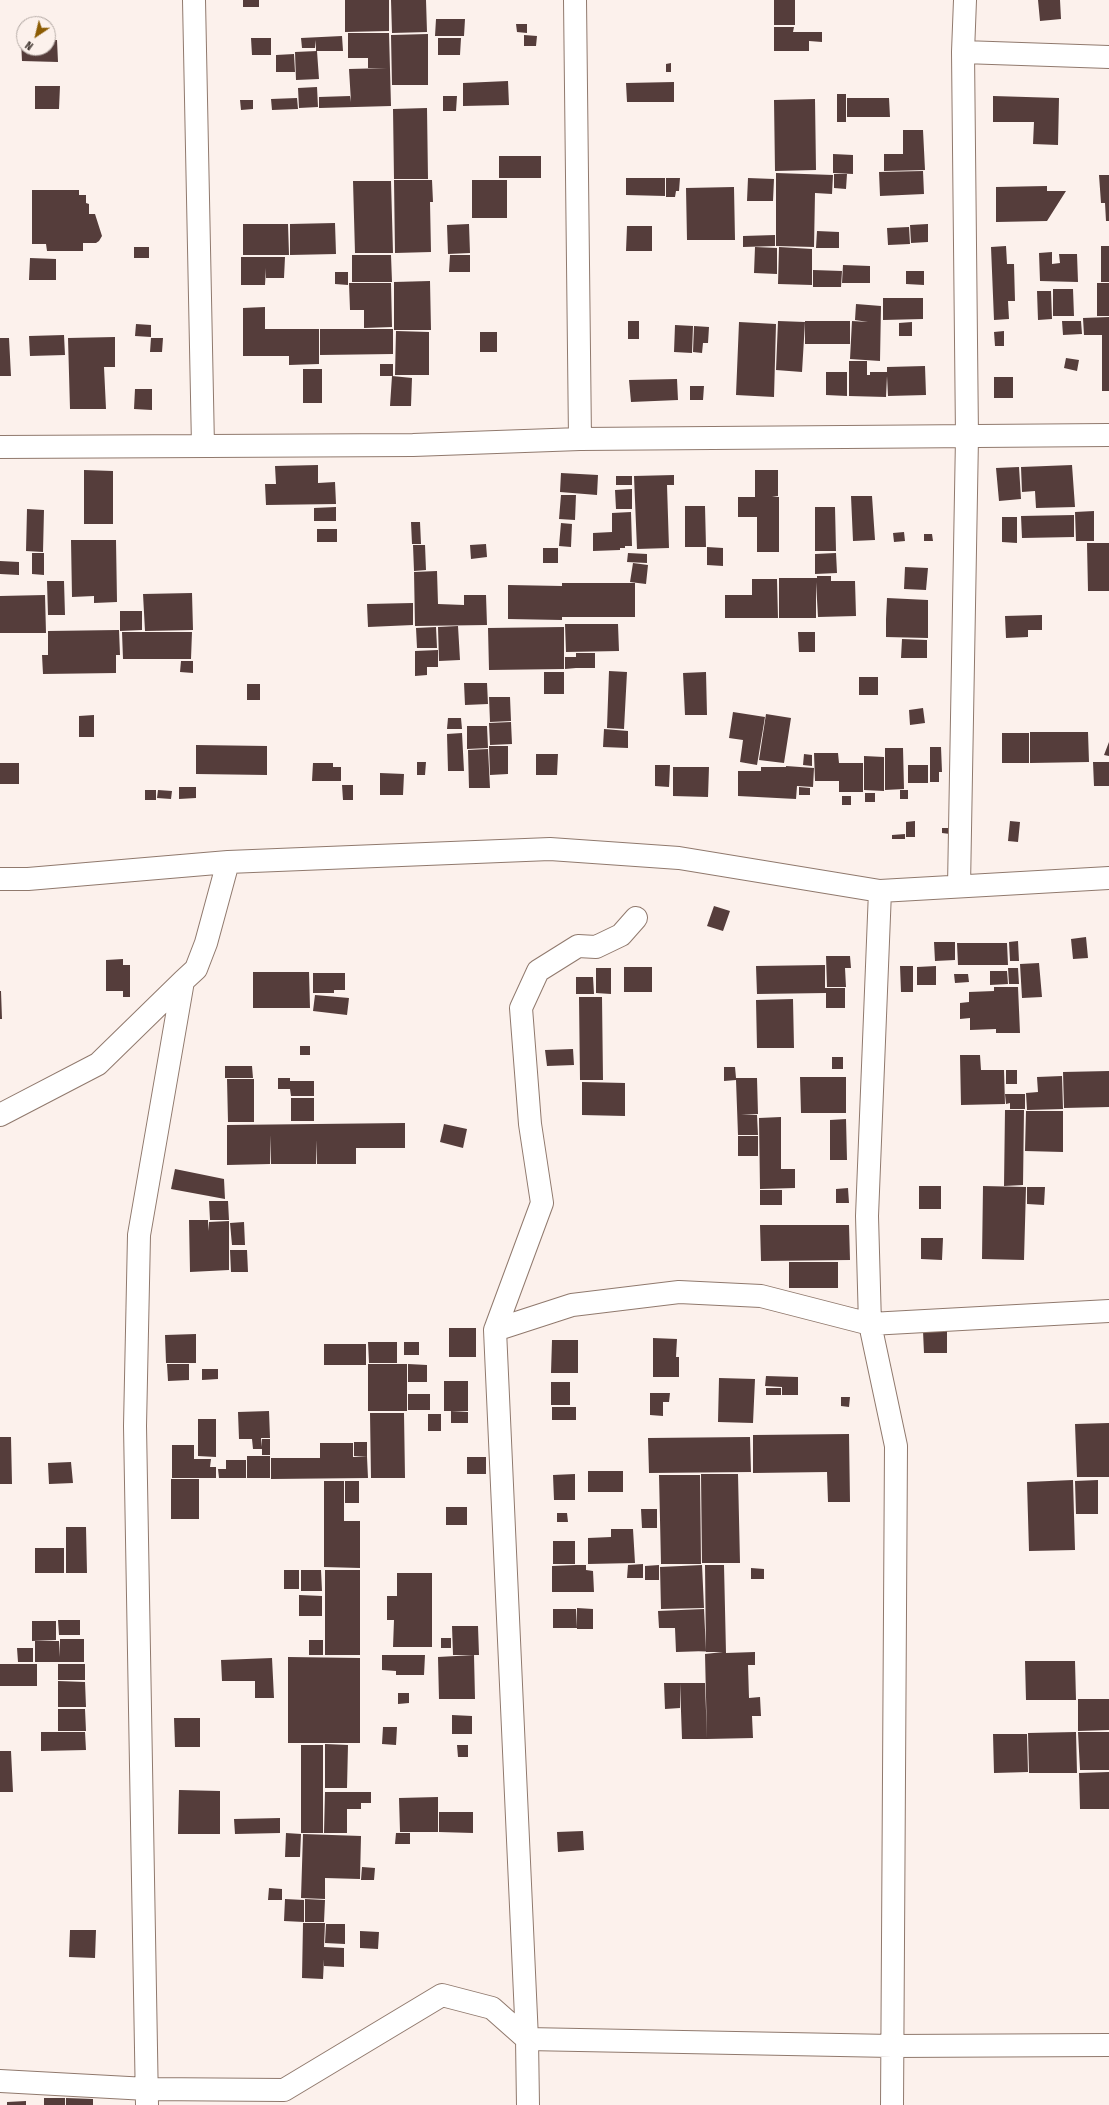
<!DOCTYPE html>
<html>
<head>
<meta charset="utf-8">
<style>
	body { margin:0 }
	#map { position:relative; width:1109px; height:2105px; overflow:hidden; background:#fcf1ec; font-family:"Fira Sans Condensed",sans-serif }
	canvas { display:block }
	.north { position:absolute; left:16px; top:16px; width:40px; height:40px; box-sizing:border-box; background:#fcf1ec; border:1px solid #b1a7a2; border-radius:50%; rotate:215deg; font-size:11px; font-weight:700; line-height:16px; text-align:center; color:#413732 }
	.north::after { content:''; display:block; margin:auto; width:14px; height:18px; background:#8c5c04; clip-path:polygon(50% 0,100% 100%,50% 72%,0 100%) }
</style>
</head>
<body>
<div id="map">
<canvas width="1109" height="2105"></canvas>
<div class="north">N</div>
</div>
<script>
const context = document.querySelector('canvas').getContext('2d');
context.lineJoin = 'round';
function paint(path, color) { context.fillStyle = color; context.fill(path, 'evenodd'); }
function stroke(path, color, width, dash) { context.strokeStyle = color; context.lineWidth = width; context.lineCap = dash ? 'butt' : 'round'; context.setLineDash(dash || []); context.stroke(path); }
paint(new Path2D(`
	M243,0H259V7H243Z
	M345,0H389V31L345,32Z
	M391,0H426L427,32L392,33Z
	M774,0H795V25H774Z
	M1038,0H1060L1061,19L1040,21Z
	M436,19H465L464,36H435Z
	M516,24H527V33L517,32Z
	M774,27H794L793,32H822V42L809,41V51H774Z
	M348,33H389L391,106L319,108V97L350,96L351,102L349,69L387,68H368V58H348Z
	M428,34V85H392L391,35Z
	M524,35L537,36L536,46H524Z
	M342,36L343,51H316V40L315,48H302L301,38Z
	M251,38H271V55H252Z
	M438,38H461L460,55H438Z
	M48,40H57L58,62L22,61L21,41H24V48H48Z
	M317,51L319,79L296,80L295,52Z
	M294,54L295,72H276V55Z
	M671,63V72H666V64Z
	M508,81L509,105L463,106V83Z
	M674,82V102H627L626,83Z
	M35,86H60L59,109H35Z
	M317,87L318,107L299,108L298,88Z
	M837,94H846V122H837Z
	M443,96H457L456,111H443Z
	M993,96L1059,98L1058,145L1033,144L1034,122H993Z
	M297,98L298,109L272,110L271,99Z
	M847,98H889L890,117H847Z
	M815,99L816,170L775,171L774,100Z
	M240,100H253V109L241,110Z
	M427,108L428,179H394L393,109Z
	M903,130H923L925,170L884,171V154H903Z
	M833,154L853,155V174L833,173Z
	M499,156H541V178H499Z
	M923,171L924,194L880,196L879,172Z
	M776,173L833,175L832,194L815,193L814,247L776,246Z
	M834,174H847L846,189L834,188Z
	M1099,175H1109V221H1106L1105,203H1101Z
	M626,178H665V196L626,195Z
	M666,178H680L679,191H676L675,197H666Z
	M748,178L774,179L773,201H747Z
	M394,180H432L433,202H430L431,252L395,253Z
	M472,180H507V218H472Z
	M353,181H391L393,253H355Z
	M1047,186V191H1066L1047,221L996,222V187Z
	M734,187L735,240H687L686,188Z
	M32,190H79V195H86V203L89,204V214H95L102,236L99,241L96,243H83V251H47L46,244H32Z
	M335,223L336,254L290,255V224Z
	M243,224H288L289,255H243Z
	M469,224L470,253L448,254L447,225Z
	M928,224V242L911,243L910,225Z
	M627,226H652V251H626Z
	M909,227L910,244L888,245L887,228Z
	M817,231L839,232V248H816Z
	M775,235V246L743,247V236Z
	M1006,246L1007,264H1014L1015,301H1008L1009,319L994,320L991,247Z
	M1101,246H1109V282H1101Z
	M134,247H149V258H134Z
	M755,247L777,248V274L754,273Z
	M779,247L812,249V285L778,284Z
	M1052,252V264L1060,263L1059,254H1077L1078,282L1040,281L1039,253Z
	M352,255H391L392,282H352Z
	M450,255H470V272H449Z
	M241,257H285L284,278H266V268L265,285H241Z
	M30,258L56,259V280H29Z
	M843,265L870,266V283H842Z
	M813,270L842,271L841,287H813Z
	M906,271H924V285L906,284Z
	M335,272H348V285L335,284Z
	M430,281L431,330H394V282Z
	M349,283H391L392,327L364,328V310H350Z
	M1097,283H1109V316H1097Z
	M1053,289H1073L1074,316H1053Z
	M1037,291H1051L1052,319L1038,320Z
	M883,298H923V319L883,320Z
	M856,304L881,306L880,361L850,359L852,321L868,322L855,320Z
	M265,307V329H319V364L289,365V356H243V308Z
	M1109,317V391H1102V335H1084L1083,318Z
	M628,321H639V339H628Z
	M778,321L805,322L802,372L776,370Z
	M805,321H850V344H805Z
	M1062,321H1081L1082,334L1063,335Z
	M739,322L776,324L774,397L736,395Z
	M912,322V336H899V323Z
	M136,324L151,325V337L135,336Z
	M675,325L693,326L692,353L674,352Z
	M694,326L709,327L708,343H703L702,353L693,352Z
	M320,329H393V354L320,355Z
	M396,331L429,332V375H395Z
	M1004,331V346H995L994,332Z
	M480,332H497V352H480Z
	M64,335L65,355L30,356L29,336Z
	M115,337V367H104L106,409H70L68,338Z
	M0,338H9L11,376H0Z
	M151,338H163L162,352H150Z
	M1066,358L1079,360L1077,371L1064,368Z
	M849,361H867V375H870V372H887V367L925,366L926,395L888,396L887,376L886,397L849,396Z
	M380,364H393V376H380Z
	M303,369H322V403H303Z
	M826,372H847V396L826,395Z
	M392,376L412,378L411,406H390Z
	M994,377H1013V398H994Z
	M677,379L678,400L631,402L629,380Z
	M690,386H704L703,400H690Z
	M135,389H152V410L134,409Z
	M318,465V483L335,482L336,504L266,505L265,484H276L275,466Z
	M1072,465L1075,507L1036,508L1035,491L1022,492L1021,467Z
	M1019,467L1021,499L999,501L996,468Z
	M84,470L113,471V524H84Z
	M755,470H778V496L772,497H779V552H757V517H738V497H755Z
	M561,473L598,475L597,495L560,492Z
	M674,475V485H667L669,548L637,549L634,476Z
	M616,476H632V485H616Z
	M632,489V509H616L615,490Z
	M561,495H576L575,520L559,519Z
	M851,496H872L875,540L853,541Z
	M685,506H705L706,547H685Z
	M336,507V521H314V508Z
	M815,507H835L836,551H815Z
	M27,509L44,510L43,552L26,551Z
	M1094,511V541H1076L1075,512Z
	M631,512L632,546H625V548H620V550L593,551V533L612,532V513Z
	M1074,515V537L1022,538L1021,516Z
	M1002,517H1017V543L1002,542Z
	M411,522H420L421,544H412Z
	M561,523L572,524L571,547L559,546Z
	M317,529H337V542H317Z
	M904,532L905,541L894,542L893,533Z
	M924,534H932L933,541H924Z
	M71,540H116L117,602L94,603V596L72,597Z
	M1087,543H1109V591H1088Z
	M486,544L487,557L471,559L470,545Z
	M413,545H425L426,570L414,571Z
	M707,547L723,548V566L707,565Z
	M543,548H558V563H543Z
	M32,553H44V575L32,574Z
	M628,553L647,554V563L627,562Z
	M836,553L837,573L815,574V554Z
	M0,561L19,562V575L0,574Z
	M633,563L648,565L646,584L630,582Z
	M905,567L928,568L926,590L904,589Z
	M437,571L438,604L464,605V595H486L487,625L415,626L414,572Z
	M817,576H831V581H855L856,616L818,617L816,582V618H779V578H817Z
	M752,579H777L778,618H725V595H752Z
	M47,581H64L65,615H48Z
	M562,583H635V617H562V620L508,619V585L562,586Z
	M192,593L193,630L145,631L143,594Z
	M45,595L46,633H0V596Z
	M887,598L928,600V638L886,637V619H904H886Z
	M413,603V625L368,627L367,604Z
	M120,611H142V630L120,631Z
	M1042,615V630H1028V637L1006,638L1005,616Z
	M565,624H618L619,651L566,652Z
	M458,626L460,660L439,661L438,627Z
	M436,627L437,648H417L416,628Z
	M564,627V669L489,670L488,628Z
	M119,630L120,655H116V673L43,674L42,655H48V631Z
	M122,632H192L191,659H123Z
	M798,632H815V652H799Z
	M902,639L927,640V658H901Z
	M438,650V667H427V675L415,676V651Z
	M576,653H595V668H576Z
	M565,657H576V668L565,669Z
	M181,661H193V673L180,672Z
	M609,671L627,672L624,729L607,728Z
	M544,672H564V694H544Z
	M706,672L707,715H685L683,673Z
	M859,677H878V695H859Z
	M464,683H487L488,704L465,705Z
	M247,684H260V700H247Z
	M489,697H510L511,721L490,722Z
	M923,708L925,723L910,725L909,710Z
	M733,712L765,717L757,765L740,762L743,740L729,738Z
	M766,714L791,718L784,763L759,760Z
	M94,715V737H79V716Z
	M448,718H461L462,729H447Z
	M511,722L512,744L490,745L489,723Z
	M467,726H487L488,748L467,749Z
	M604,729L628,731V748L603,747Z
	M1030,732H1088L1089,762L1030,763Z
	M462,733L464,771H448L447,734Z
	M1002,733H1029V763H1002Z
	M1109,742V756L1104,755Z
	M196,745L267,746V775L196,774Z
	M489,746H508V774L490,775Z
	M930,747H941L942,772H939V782H930Z
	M885,748H903L904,789L885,790Z
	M488,749L490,788H469L468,750Z
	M814,753H838L839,763H863V792H839V781H815Z
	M536,754H558L557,775H536Z
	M804,754L812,755V766L803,765Z
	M864,756L884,757V791L864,790Z
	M417,762H426L425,775H417Z
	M1093,762H1109V786H1094Z
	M0,763H19V784H0Z
	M313,763H333V767H341V781H312Z
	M655,765H670L669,787L655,786Z
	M908,765H928V783H908Z
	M786,766L814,768L813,787L797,786L796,799L738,796V771H761V767H786Z
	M673,767H709L708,797L673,796Z
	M380,773L404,774L403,795H380Z
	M342,785H353V800H343Z
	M179,787H196V798L179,799Z
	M799,787L810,788V795H799Z
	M145,790H156V800H145Z
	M158,790L172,791L171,799L157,798Z
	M900,790H908V799H900Z
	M865,793H875V802H865Z
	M842,796H851V805H842Z
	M915,821V837H906V822Z
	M1010,821L1020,822L1018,842L1008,841Z
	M942,828H949L950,834L942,833Z
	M905,834V839H892V835Z
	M714,906L730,911L723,931L707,926Z
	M1086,937L1088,958L1073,959L1071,939Z
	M1018,941L1019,961H1010L1009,942Z
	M934,942H955V960L935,961Z
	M957,943H1007L1008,965H958Z
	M826,956H850L851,968H845L846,987H827Z
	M123,959V965H130V997H123V991H106V960Z
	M1039,963L1042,997L1022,998L1020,964Z
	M825,965V988H845V1008H826V993L757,994L756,966Z
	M900,966H913V992H901Z
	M936,966V985H917V967Z
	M624,967H652V992H624Z
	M596,968H611V994L596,993Z
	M1008,968H1018L1019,984H1009Z
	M990,971H1007L1008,984L990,985Z
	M253,972H309L310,1008H253Z
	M313,973H345V990H334V993H313Z
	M954,974H968L969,982L955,983Z
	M576,977H593L594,994H576Z
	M994,987H1018L1020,1033H996V1029L970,1030V1018L960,1019V1003L969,1002V992L994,991Z
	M0,991H1L2,1019H0Z
	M315,995L349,998L347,1015L313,1011Z
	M579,997H602L603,1080H580Z
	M793,999L794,1048H757L756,1000Z
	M300,1046H310V1055H300Z
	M573,1049L574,1065L547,1066L545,1050Z
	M960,1055H980L981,1070H1004L1005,1104L961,1105Z
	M832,1057H843V1069H832Z
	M225,1066H252L253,1078H225Z
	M724,1067H735L736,1078H757L758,1114L741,1115H757L758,1135H738L736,1080L724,1081Z
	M1006,1070H1017V1084H1006Z
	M1109,1071V1107L1064,1108L1063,1072Z
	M1062,1076L1063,1109L1027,1110L1026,1093L1038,1092L1037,1077Z
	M800,1077H846V1113H801Z
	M278,1078H290V1081H314V1096H291L290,1089H278Z
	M227,1079H254V1122H228Z
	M582,1082L625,1083V1116L582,1115Z
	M1005,1094H1025V1109H1010V1103L1006,1104Z
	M291,1098H314V1121H291Z
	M1005,1110H1024L1023,1185L1004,1186Z
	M1026,1111H1063V1152L1025,1151Z
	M781,1117V1169H795V1188L760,1189L759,1118Z
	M846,1119L847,1160H830V1120Z
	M405,1123V1148H356V1164H317V1140L316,1164H271V1135L270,1164L227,1165V1125Z
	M444,1124L467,1129L463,1148L440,1142Z
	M738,1136H758V1156H738Z
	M175,1169L224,1179L225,1199L171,1189Z
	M919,1186H941V1209H919Z
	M983,1186L1026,1187L1024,1260L982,1259Z
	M1027,1187H1045L1044,1205L1027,1204Z
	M848,1188L849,1203H836V1189Z
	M760,1190H782V1205H760Z
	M209,1201H228L229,1220H210Z
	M189,1220H208V1231L209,1222L229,1221V1270L190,1272Z
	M244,1222L245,1245H232L230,1223Z
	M760,1225H849L850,1260L761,1261Z
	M921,1238H943L942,1260L921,1259Z
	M230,1250H247L248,1272H231Z
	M789,1262H838V1288H789Z
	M449,1328H476V1357H449Z
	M923,1331H947V1353H924Z
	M196,1334V1363H166L165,1335Z
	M653,1338L677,1339L676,1357H679V1377H653Z
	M552,1340H578V1373H551Z
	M368,1342H397V1363H369Z
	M404,1342H419V1355H404Z
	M324,1344H366V1365H324Z
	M167,1364H189V1380L168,1381Z
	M368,1364H407V1411H368Z
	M408,1364L427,1365V1382H408Z
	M202,1369H218V1379L202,1380Z
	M766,1376L798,1377V1395H782V1384V1387L765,1386Z
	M719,1378L755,1379L753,1423L718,1422Z
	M444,1381H468V1411H444Z
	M551,1382H570V1405H551Z
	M766,1388H781V1395H766Z
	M650,1393H670L669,1402H663V1416L650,1415Z
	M408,1394H430V1410H408Z
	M841,1397H850L849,1407L841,1406Z
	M552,1407H576V1420H552Z
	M269,1411L270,1438H261L262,1447V1439H270V1455H262V1449H253L252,1439H239L238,1412Z
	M451,1411L468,1412V1423H451Z
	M370,1413H404L405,1478H371Z
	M428,1414H441V1431H428Z
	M198,1419H216V1457L198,1456Z
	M1109,1423V1477H1077L1075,1424Z
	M849,1434L850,1502H828L827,1472L753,1473V1435Z
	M0,1437H11L12,1484H0Z
	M750,1437L751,1472L649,1473L648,1438Z
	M354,1442H367V1457L354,1456Z
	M320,1443H353V1457H367L368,1478L271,1479V1458H320Z
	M172,1445H194V1459H211L210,1467H216V1478H172Z
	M247,1456H270V1478H247Z
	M467,1457H486V1474H467Z
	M226,1460H246V1478H219L218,1469H226Z
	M71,1462L73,1483L49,1484L48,1463Z
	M588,1471H623V1492H588Z
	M575,1474V1500H554L553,1475Z
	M701,1474H738L740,1563H702Z
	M659,1475H700L701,1564H661Z
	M171,1479H199V1519H171Z
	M1073,1480L1075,1550L1029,1551L1027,1482Z
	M1098,1480V1514H1076L1075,1481Z
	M324,1481H344V1521H360V1568L324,1567Z
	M345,1481H359V1503H345Z
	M446,1507H467V1525H446Z
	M641,1509H657V1528H642Z
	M557,1513H567L568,1522H557Z
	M66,1527H86L87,1573H66Z
	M611,1529H633L635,1563L588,1564V1538L611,1537Z
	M553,1541H575V1564H553Z
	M35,1548H64V1573H35Z
	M643,1564V1578H627L628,1565Z
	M576,1565H586V1570L593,1571L594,1592H552V1566L576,1565V1582Z
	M659,1565V1580H645V1566Z
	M702,1565L704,1608L661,1609L660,1567Z
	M705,1565H724L726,1653L755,1652V1665H748L749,1698L760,1697L761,1716H752L753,1738L707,1739L705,1654L723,1652H706Z
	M751,1568L764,1569V1579H751Z
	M284,1570H299V1589H284Z
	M301,1570H321L322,1591H301Z
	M325,1570H360V1655H325Z
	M397,1573H432V1647H393L394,1620H387V1596H397Z
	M299,1595L322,1596V1616H299Z
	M577,1608L593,1609V1629H577Z
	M553,1609H576L577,1628H553Z
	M704,1609L706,1651L676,1652L675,1628H659L658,1611Z
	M58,1620H80V1635H59Z
	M32,1621H56V1640L32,1641Z
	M452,1626H478L479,1655H453Z
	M441,1638H451V1648H441Z
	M60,1639H84V1662H35V1641H59L60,1657Z
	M309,1640H323V1655H309Z
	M17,1648H33V1662H18Z
	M382,1655H425L424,1675H396V1671L382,1670Z
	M474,1655L475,1699H439L438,1657Z
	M288,1657L360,1658V1743H288Z
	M272,1658L274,1698H255V1681H222L221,1660Z
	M1025,1661H1075L1076,1700H1026Z
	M0,1664H37V1686H0Z
	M58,1664H85V1680H58Z
	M58,1681L85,1682L86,1707H58Z
	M664,1683H680V1708L665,1709Z
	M680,1683H705L707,1739H682Z
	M398,1693H409V1703L398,1704Z
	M1078,1699H1109V1730L1078,1731Z
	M58,1709H85L86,1731H58Z
	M452,1715L472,1716V1734H452Z
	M174,1718H200V1747H175Z
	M383,1727H397L396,1745L382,1744Z
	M41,1732H85L86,1750L41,1751Z
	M1076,1732L1077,1773H1029L1028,1733Z
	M1078,1732H1109V1770H1080Z
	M993,1734H1027L1028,1772L994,1773Z
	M325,1744L348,1745L347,1788H325Z
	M301,1745H323V1833H301Z
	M457,1745H468V1757H458Z
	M0,1751H11L13,1792H0Z
	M1109,1772V1809H1080L1079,1773Z
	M179,1790L220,1791V1834H178Z
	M325,1792H371V1803H361V1809H347V1833H324Z
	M438,1797V1832H400L399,1798Z
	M439,1812H473V1833L439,1832Z
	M280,1818V1833L235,1834L234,1819Z
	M583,1831L584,1850L558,1852L557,1832Z
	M286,1833L301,1834L300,1857H285Z
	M396,1833H410V1844H395Z
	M303,1834L361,1836L360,1879L325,1878V1899L301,1898Z
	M362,1867L375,1868L374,1880H361Z
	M269,1888L282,1889V1900H268Z
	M285,1899L304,1900V1922L284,1921Z
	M305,1899L325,1900L324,1922H305Z
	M303,1923H325L324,1947L344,1948V1967L324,1966V1959L323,1979L302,1978Z
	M326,1924H345V1944L325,1943Z
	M70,1930H96L95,1958L69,1957Z
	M360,1931L379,1932L378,1949L360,1948Z
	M44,2098H65V2105H44Z
	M66,2098L93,2099V2105H66Z
	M26,2101V2105H7V2102Z`), '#553d3b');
const street = new Path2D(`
	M194,0L203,446
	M575,0L580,439
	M963,52L1109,57
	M0,447L413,445L580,439L1109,435
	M0,879H28L228,862L550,849L679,858L880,891L1109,878
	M959,886L967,437L963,52L965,0
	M880,891L867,1216L870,1324L896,1446L892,2105
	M636,918L621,935L596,947L578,946L538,971L521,1008L530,1124L542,1203L495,1330L572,1305L679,1292L761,1296L870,1324L1109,1311
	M0,1115L98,1064L183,981
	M495,1330L527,2039L528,2105
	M0,2081L147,2089L284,2090L442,1995L492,2008L527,2039L892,2046L1109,2045
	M147,2105L135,1426L139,1235L183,981L196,969L206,943L228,862`);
stroke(street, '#90796d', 24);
stroke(street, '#fff', 22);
</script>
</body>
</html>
